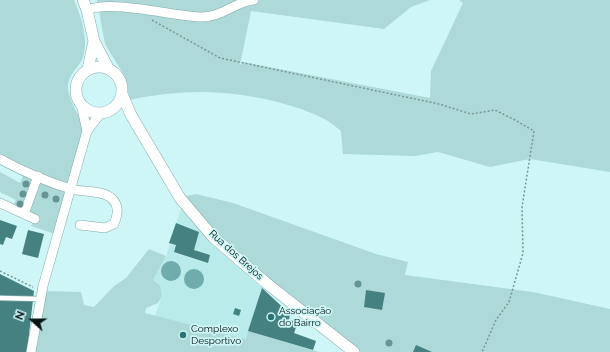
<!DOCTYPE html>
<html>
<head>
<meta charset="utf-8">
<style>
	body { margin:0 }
	#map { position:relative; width:610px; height:352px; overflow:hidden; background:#cef6f6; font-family:Raleway,sans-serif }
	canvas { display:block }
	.north { position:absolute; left:12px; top:300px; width:40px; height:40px; -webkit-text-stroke:3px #cef6f6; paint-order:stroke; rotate:291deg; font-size:11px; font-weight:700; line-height:16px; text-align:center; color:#061414 }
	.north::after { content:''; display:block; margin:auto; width:14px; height:18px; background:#061414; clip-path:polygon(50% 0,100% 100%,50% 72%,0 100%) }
</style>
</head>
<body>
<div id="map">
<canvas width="610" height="352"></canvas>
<div class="north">N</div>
</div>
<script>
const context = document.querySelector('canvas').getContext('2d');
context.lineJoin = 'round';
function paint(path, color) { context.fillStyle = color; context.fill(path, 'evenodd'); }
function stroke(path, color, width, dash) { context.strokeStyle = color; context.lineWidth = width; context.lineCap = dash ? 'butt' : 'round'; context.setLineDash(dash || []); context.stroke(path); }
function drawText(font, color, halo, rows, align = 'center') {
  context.font = font + ' Raleway,sans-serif'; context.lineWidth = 3.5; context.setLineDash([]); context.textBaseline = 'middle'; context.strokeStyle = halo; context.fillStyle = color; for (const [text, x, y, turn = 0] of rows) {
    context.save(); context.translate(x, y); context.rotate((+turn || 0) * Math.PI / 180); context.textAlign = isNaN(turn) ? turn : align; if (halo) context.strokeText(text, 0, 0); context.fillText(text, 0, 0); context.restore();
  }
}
paint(new Path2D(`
	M181,208L208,240L262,288L246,339L155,316L162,296L153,280L166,256Z`), '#b9ebeb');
paint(new Path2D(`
	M0,0H74C81,16 89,39 83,57C79,68 67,75 68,89C70,104 81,119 87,131L58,235L31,226L35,220L11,208L16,200L0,192V172L20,183L25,171L0,160Z
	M97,0H430L411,7L384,29L251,11L240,65L243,62L430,98L431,71L463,3L459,0H610V172L530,159L490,167L438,152L415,156L343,154L341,131C323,115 305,110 281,103C228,89 182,89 129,100L127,83L124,75L105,44Z
	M196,194L233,203L376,254L408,262L405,275L533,292L610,309V352H355L215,235L183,197Z
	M149,249L166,256L153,280L160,286L162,296L158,303L146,308L145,313L246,339L248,331L319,352H31L42,291L81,292L84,305L94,307L114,286L126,278Z`), '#add9d9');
paint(new Path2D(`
	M161 271a10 10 0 1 1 20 0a10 10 0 1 1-20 0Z
	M184 279a10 10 0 1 1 20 0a10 10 0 1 1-20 0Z`), '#70acad');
paint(new Path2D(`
	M0,220L17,226L12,239L6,237L3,245L0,244Z
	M176,223L199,232L194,250L210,255L208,263L174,252L176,245L169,243Z
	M28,230L44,234L38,258L22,254Z
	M0,274L34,291L27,352H0Z
	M262,288L290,314L289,320L298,322L294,333L316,341L313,350L248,331Z
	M366,290L385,293L382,310L364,307Z
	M235,308L241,310L239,316L233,314Z
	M416,345L432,352H413Z`), '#468182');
const service = new Path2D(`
	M0,298L41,299`);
const minor = new Path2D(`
	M87,10C112,0 168,15 199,17C222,18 236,1 254,0
	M81,104L87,131
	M0,159C22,171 47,182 71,189C82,192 100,190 110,197C120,205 118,214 114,224L105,228L80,225
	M0,203L35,219
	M24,214L38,176
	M31,352L43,286L87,131L101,113`);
const tertiary = new Path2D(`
	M83,0L87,10L94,41L108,68
	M76 90a23 23 0 1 1 46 0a23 23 0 1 1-46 0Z
	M88,69L94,41
	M122,94L131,115L180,198L213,237L265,282L354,352`);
stroke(service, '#82a9a9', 6);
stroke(minor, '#82a9a9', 10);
stroke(tertiary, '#82a9a9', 12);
stroke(new Path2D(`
	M152,20L220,58L439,104L471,114L495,110L515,120L534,131L522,207L523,253L509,302L496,320L482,352
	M0,271L33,287`), '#799696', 1.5, [2, 2]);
stroke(service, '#fff', 4.5);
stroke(minor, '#fff', 9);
stroke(tertiary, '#fff', 11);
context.fillStyle = '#649595';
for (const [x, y] of [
	[26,184],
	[23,194],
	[45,195],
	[56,199],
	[20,204],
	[358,284],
	[389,343]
]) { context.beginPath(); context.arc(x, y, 3.5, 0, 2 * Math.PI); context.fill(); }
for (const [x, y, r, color] of [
	[271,317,4,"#2a7475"],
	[183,335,4,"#2a7475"]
]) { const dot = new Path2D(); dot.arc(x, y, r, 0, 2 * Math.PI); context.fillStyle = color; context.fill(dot); stroke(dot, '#cef6f6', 1.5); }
drawText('10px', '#061414', '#cef6f6', [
	["Rua dos Brejos",236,255,42]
]);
drawText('10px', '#061414', '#cef6f6', [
	["Associação",279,311],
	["do Bairro",279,323],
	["Complexo",191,329],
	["Desportivo",191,341]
], 'left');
</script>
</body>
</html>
